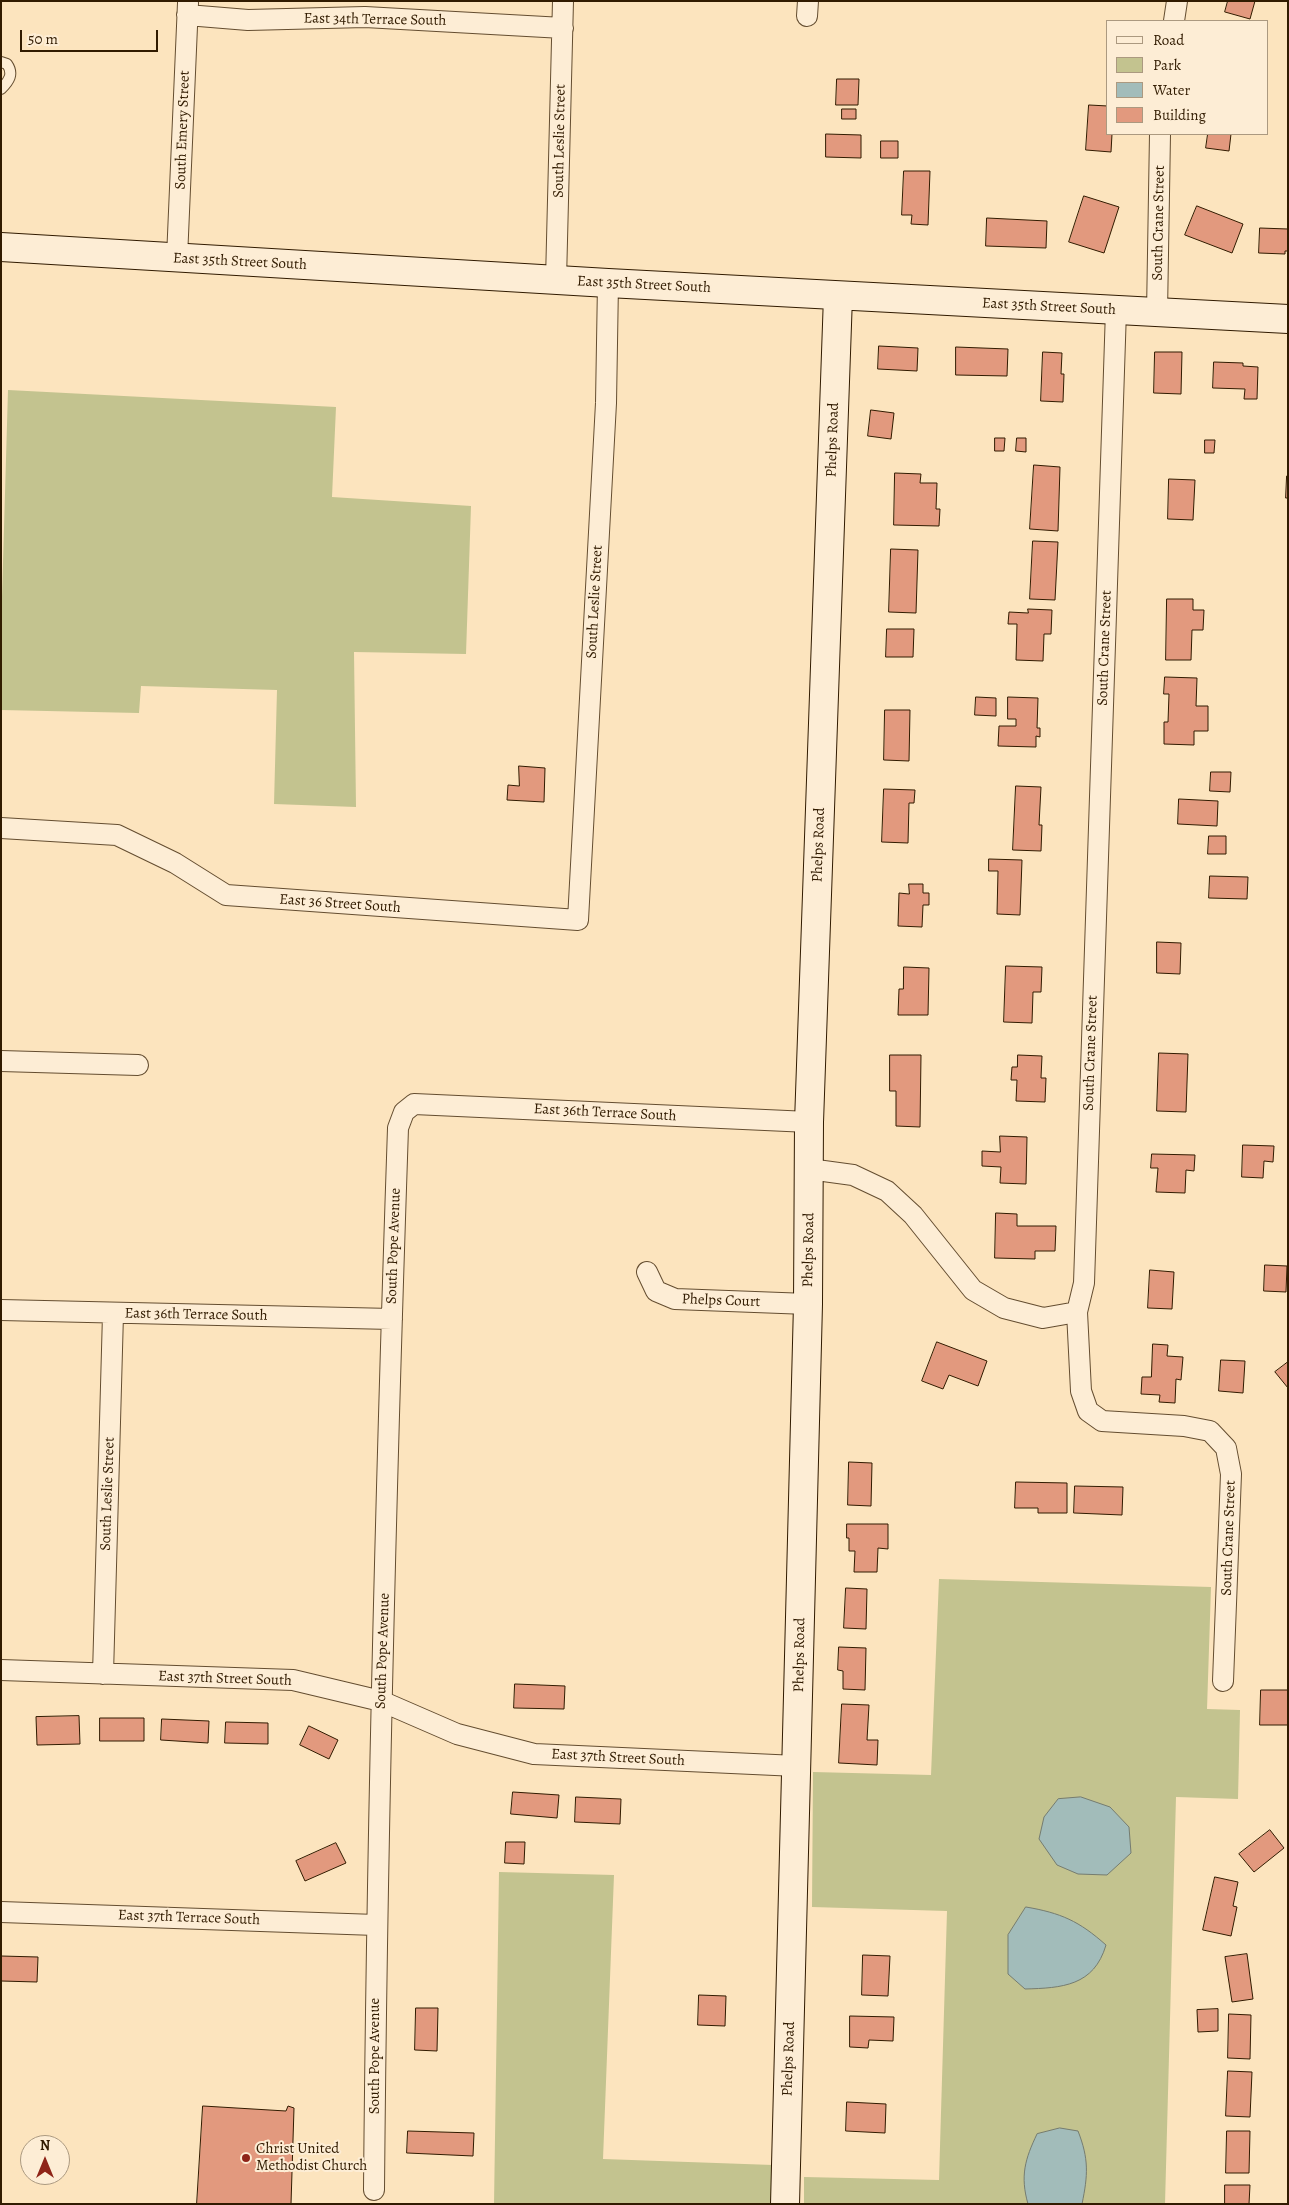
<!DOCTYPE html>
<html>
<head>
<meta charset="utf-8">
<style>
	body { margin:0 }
	#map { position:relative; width:1289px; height:2205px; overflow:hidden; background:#fce4be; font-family:Alegreya,serif }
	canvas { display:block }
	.frame { position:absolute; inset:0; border:2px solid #311b00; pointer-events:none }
	.legend { position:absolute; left:1106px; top:20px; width:162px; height:115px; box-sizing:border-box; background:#fdedd5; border:1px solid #ab9980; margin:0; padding:6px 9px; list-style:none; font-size:15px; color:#311b00 }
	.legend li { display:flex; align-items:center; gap:10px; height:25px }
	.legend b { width:25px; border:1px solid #ab9980 }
	.north { position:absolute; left:20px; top:2135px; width:50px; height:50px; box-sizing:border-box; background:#fdedd5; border:1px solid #ab9980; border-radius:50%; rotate:0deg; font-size:14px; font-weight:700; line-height:20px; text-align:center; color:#311b00 }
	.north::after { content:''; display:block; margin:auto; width:18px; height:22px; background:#8f2418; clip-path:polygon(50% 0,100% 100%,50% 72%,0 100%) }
	.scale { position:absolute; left:20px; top:30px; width:138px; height:22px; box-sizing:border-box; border:2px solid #311b00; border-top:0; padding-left:6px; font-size:15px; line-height:18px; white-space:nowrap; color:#311b00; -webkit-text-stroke:4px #fdedd5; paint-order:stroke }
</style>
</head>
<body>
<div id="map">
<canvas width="1289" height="2205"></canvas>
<div class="frame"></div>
<ul class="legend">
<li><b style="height:6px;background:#fdedd5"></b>Road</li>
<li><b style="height:14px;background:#c3c38f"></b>Park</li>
<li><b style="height:14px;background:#a2bcba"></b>Water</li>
<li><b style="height:14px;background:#e2997e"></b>Building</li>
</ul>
<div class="north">N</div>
<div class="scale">50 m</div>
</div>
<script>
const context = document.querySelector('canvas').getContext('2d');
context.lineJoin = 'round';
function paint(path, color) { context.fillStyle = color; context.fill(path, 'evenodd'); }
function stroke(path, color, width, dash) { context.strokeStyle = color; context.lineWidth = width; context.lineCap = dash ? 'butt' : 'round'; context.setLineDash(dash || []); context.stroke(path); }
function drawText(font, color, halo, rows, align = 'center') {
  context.font = font + ' Alegreya,serif'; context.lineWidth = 4; context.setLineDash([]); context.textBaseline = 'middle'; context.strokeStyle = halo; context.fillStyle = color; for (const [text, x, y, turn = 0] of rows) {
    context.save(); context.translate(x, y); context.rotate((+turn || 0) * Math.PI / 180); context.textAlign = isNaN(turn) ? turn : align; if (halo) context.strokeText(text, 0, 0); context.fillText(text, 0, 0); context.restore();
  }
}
paint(new Path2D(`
	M8,390L336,407L332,497L471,506L466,654L354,652L356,807L274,804L277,690L141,686L139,713L1,710V631Z
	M939,1579L1211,1587L1207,1709L1240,1710L1238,1799L1176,1797L1165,2204H804V2177L939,2180L947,1911L812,1907L813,1772L931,1775Z
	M499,1872L614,1875L603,2159L773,2165L772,2204H494Z`), '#c3c38f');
const water = new Path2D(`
	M1081,1797L1110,1807L1129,1827L1131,1853L1107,1875L1078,1874L1057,1865L1039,1839L1044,1817L1058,1799Z
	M1026,1907C1061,1913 1079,1921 1106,1945C1094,1986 1062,1988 1025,1989L1008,1974V1935Z
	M1060,2128L1078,2131C1089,2159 1088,2175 1082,2204H1028C1020,2176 1025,2159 1037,2134Z`);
paint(water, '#a2bcba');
stroke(water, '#757c70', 1);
const building = new Path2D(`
	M1228,1H1255L1250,19L1225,12Z
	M837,79H859L858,105H836Z
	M1089,105L1108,106V134H1112L1111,152L1086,150Z
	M842,109H856V119H842Z
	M826,134L861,135V158L826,157Z
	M1208,134H1231L1229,151L1206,148Z
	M881,141H898V158H881Z
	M904,171H930L928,225L911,224L912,215H902Z
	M1084,196L1119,207L1104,253L1069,242Z
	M1197,206L1243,224L1232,253L1185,235Z
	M987,218L1047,221L1046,248L986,246Z
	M1260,228L1288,229V251H1285V254L1259,253Z
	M879,346L918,348L917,371L878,369Z
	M956,347L1008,349L1007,376L956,375Z
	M1043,352L1062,353L1061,374H1064L1063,402L1041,401Z
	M1155,352H1182L1181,394L1154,393Z
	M1214,362L1243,363V366L1258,367L1257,399H1244L1245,389L1213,388Z
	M871,410L894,413L891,439L868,436Z
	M995,438H1005L1004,451H995Z
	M1017,438H1026V452L1016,451Z
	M1205,440H1215L1214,453H1205Z
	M1034,465L1060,467L1058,531L1030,529Z
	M895,473L921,474L920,483H937L936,509H940L939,526L894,525Z
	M1287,476H1288V498H1286Z
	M1169,479L1195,480L1193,520L1168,519Z
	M1033,541L1058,542L1055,600L1030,599Z
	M891,549L918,550L916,613L889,612Z
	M1167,599H1193V610H1204L1203,630H1192L1191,660H1166Z
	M1028,609L1052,610L1051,634H1044L1043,661L1016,660L1017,624H1008L1009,612L1028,613Z
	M887,629H914L913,657H886Z
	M1165,677L1197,678L1196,706H1208V731H1194V745L1164,744V722H1168L1169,694H1164Z
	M976,697L996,698V716L975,715Z
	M1008,697L1038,698L1037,728H1040V737L1036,736V747L998,746L999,726H1016V719H1008Z
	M885,710H910L909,761L884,760Z
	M519,766L545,768L544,802L507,800L508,785L519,786Z
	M1211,772H1231L1230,792L1210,791Z
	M1016,786L1041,787L1039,825H1042L1041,851L1013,850Z
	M884,789L915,790L914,803H909L908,843L882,842Z
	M1179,799L1218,801L1217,826L1178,824Z
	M1209,836H1226V854H1208Z
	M989,859L1022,860L1020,915L997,914L998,871H989Z
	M1210,876L1248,877L1247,899L1209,898Z
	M909,884H923V893H929V905H923L922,927L898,926L899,893L909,894Z
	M1157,942L1181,943L1180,974L1157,973Z
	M1006,966L1042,967L1041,992H1033L1032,1023L1004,1022Z
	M904,967L929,968L928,1015H898L899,989H903Z
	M1159,1053L1188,1054L1186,1112L1157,1111Z
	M890,1055H921L920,1127L896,1126V1091H890Z
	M1018,1055L1042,1056L1041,1078H1046L1045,1102L1016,1101L1017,1080H1011L1012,1067H1017Z
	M1000,1136L1027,1137L1026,1184L1000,1183L1001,1167L982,1166V1151L1000,1152Z
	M1243,1145L1274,1146L1273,1162L1264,1161L1263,1178L1242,1177Z
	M1152,1154L1195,1155L1194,1171L1186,1170L1185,1193L1156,1192L1158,1168H1151Z
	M996,1213L1017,1214V1226H1056L1055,1251H1035V1259L995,1258Z
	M1265,1265L1287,1266L1286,1292L1264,1291Z
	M1150,1270L1174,1272L1172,1309L1148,1308Z
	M937,1342L987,1361L978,1386L949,1375L943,1389L922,1381Z
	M1153,1344L1168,1345L1167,1356L1183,1357L1181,1380L1176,1379L1175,1403L1159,1402L1160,1395L1141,1394L1142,1377H1151Z
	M1221,1360L1245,1361L1243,1393L1219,1391Z
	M1288,1362V1388L1275,1372Z
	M849,1462L872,1463L871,1506L848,1505Z
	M1016,1482L1067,1483V1513H1038V1508H1015Z
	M1075,1486L1123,1487L1122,1515L1074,1513Z
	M847,1524H888V1549L878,1548L877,1572H854L855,1551H849V1538H847Z
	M846,1588L867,1589L866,1629L844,1628Z
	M839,1647L866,1648L865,1690L843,1689V1671L838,1670Z
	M515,1684L565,1686L564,1709L514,1708Z
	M1261,1690H1288V1725H1260Z
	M842,1704L869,1705L867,1740H878L877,1765L839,1763Z
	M79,1716L80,1744L37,1745L36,1717Z
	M100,1718H144V1741H100Z
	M162,1719L209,1721L208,1743L161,1740Z
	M226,1722L268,1723V1744L225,1743Z
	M309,1726L338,1740L329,1759L300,1745Z
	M513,1792L559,1795L557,1818L511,1814Z
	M576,1797L621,1799L620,1824L575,1822Z
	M1270,1830L1284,1848L1254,1872L1239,1854Z
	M506,1842H525L524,1864L505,1863Z
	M336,1843L346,1863L305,1881L296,1861Z
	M1215,1877L1238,1882L1233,1906L1237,1907L1231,1936L1203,1930Z
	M1247,1954L1253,1999L1232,2002L1225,1957Z
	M863,1955L890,1956L888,1996L862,1995Z
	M1,1956L38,1957L37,1982L1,1981Z
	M699,1995L726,1996L725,2026L698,2025Z
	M416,2008H438L437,2051L415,2050Z
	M1218,2009V2031L1198,2032L1197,2010Z
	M1229,2014L1251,2015L1250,2059L1228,2058Z
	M850,2016L894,2017L893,2041L869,2040L868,2048L850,2047Z
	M1228,2071L1252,2072L1250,2117L1226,2116Z
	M847,2102L886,2104L885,2133L846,2131Z
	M203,2106L286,2111L288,2106L294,2108L291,2204H197Z
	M408,2131L474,2133L473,2156L407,2153Z
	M1227,2131H1250L1249,2173H1226Z
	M1225,2185H1250L1249,2204H1225Z`);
paint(building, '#e2997e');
stroke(building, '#311b00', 1);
const lane = new Path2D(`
	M1,62L7,64C14,74 9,81 1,89`);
const street = new Path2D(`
	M187,15L248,20L365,17L563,28
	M807,16L808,1
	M1174,21L1177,1
	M177,258L188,3
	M556,280L563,1
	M1116,310L1084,1283L1077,1312L1081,1391L1088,1411L1102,1421L1184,1426L1210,1431L1226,1448L1231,1474L1223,1681
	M1157,313L1160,134
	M1,828L117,835L175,863L226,895L578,920L606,403L608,283
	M1,1061L138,1065
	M809,1169L853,1175L887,1191L913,1215L973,1290L1004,1308L1043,1318L1077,1312
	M647,1272L656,1291L675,1299L808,1304
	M1,1310L392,1319
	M1,1670L293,1680L381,1701L457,1734L534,1754L797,1766
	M103,1674L113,1314
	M1,1912L376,1925
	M374,2190C377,1836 386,1482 398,1128L404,1112L414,1104L809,1122`);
const secondary = new Path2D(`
	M1,247L608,283L1288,319
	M785,2204L808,1304L809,1122L838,296`);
stroke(lane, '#644d30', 12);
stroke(street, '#644d30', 22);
stroke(secondary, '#311b00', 30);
stroke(lane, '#fdedd5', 10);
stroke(street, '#fdedd5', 20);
stroke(secondary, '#fdedd5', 28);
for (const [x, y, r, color] of [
	[246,2158,5,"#8f2418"]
]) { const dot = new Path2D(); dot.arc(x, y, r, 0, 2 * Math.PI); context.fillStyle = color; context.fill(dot); stroke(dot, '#fdedd5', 2); }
drawText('15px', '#311b00', '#fdedd5', [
	["East 34th Terrace South",375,20,1],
	["South Emery Street",183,130,-88],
	["South Leslie Street",560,141,-89],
	["South Crane Street",1159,223,-89],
	["East 35th Street South",240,262,3],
	["East 35th Street South",644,285,3],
	["East 35th Street South",1049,307,3],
	["Phelps Road",833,440,-88],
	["South Leslie Street",595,602,-87],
	["South Crane Street",1105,648,-88],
	["Phelps Road",819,845,-88],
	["East 36 Street South",340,904,4],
	["South Crane Street",1091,1053,-88],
	["East 36th Terrace South",605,1113,3],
	["South Pope Avenue",394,1246,-88],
	["Phelps Road",809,1250,-89],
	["Phelps Court",721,1301,2],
	["East 36th Terrace South",196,1315,1],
	["South Leslie Street",108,1494,-88],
	["South Crane Street",1229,1538,-88],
	["South Pope Avenue",383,1651,-88],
	["Phelps Road",800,1655,-89],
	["East 37th Street South",225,1679,2],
	["East 37th Street South",618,1758,3],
	["East 37th Terrace South",189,1918,2],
	["South Pope Avenue",375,2056,-90],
	["Phelps Road",789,2059,-88]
]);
drawText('15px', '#311b00', '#fdedd5', [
	["Christ United",256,2149],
	["Methodist Church",256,2166]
], 'left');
</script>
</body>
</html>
